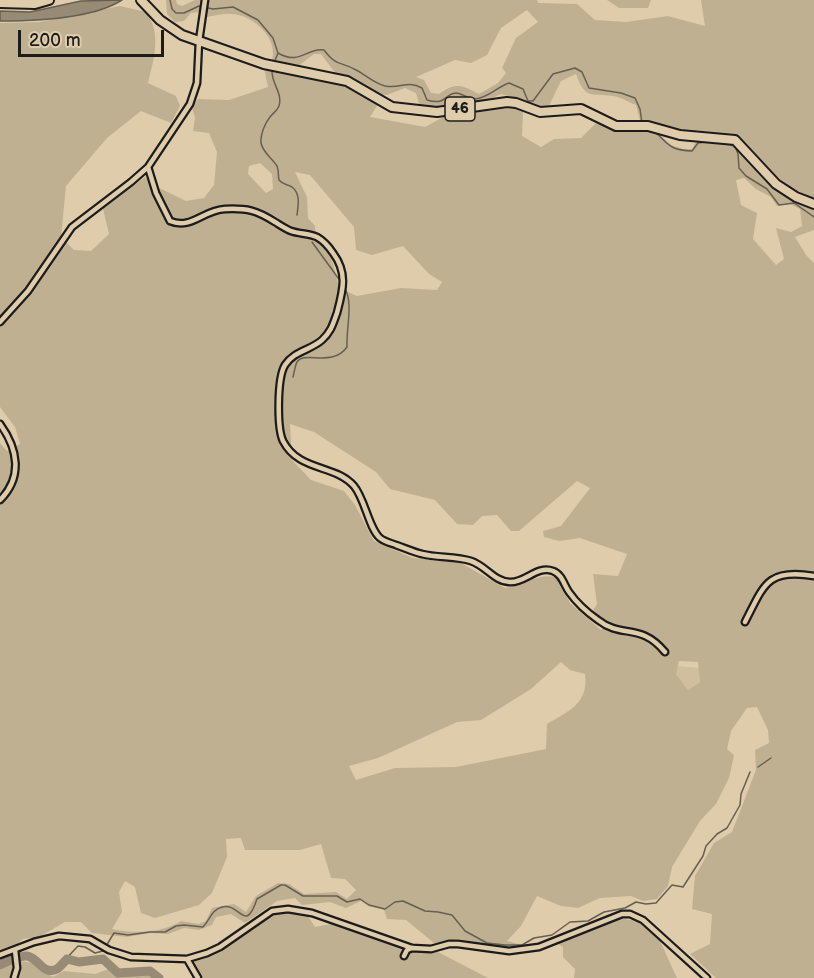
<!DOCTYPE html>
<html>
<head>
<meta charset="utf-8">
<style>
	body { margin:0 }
	#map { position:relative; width:814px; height:978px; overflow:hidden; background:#dfccaa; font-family:"Balsamiq Sans",sans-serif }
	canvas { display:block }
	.scale { position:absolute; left:18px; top:30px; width:146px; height:27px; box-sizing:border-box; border:3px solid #1c1c1c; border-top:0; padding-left:8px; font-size:18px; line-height:21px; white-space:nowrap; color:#1c1c1c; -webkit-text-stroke:4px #dfccaa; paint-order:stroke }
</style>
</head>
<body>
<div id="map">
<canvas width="814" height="978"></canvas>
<div class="scale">200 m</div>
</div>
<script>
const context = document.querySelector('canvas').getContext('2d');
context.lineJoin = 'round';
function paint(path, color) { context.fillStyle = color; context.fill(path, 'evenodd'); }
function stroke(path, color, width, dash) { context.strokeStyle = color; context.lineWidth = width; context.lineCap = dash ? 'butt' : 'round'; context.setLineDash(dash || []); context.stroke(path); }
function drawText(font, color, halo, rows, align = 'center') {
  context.font = font + ' "Balsamiq Sans",sans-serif'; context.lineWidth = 6; context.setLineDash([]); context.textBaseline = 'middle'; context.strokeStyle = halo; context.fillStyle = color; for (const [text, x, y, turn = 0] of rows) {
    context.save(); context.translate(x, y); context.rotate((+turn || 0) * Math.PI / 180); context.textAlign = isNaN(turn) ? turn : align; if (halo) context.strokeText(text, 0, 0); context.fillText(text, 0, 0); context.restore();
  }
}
paint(new Path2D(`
	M677,666L699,668L700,682L688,690L676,674Z`), '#d0be9f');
paint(new Path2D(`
	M166,0H176L177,4L182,6L195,0H201L200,12L191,13L184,21L175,22L167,14Z
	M208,0H537L538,3L577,4L595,20L626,22L668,16L705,26L701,0H814V198C779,185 762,162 737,136L685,130L640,120L636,105C628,102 621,97 613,96C591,93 585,100 576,74L561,81L549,106H533L516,98L501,94L486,101L469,103L453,102L443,108L420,107L416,93L405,88L387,95L376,94L349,77L336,74L321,54H314L297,67L271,63C281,40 253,14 231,14C223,13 215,16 207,17ZM527,10L538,22L516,38L502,68L506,73L498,83L479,94C462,85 456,82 439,94L431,93L424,80L416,77L455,60L471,63L487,55L501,28Z
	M607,0H651L648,8H619Z
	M120,6L146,12C162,34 154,58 148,83L176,96L180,106L171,123L141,111L107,138L66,186L61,237L74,250L91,251L109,234L103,209L145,177L157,187L186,201L204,198L214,185L217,152L209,133L193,131L195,118L192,108L198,99L229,100L268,87L264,68L343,82L378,104L370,117L425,127L445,116L509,105L523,112L522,136L541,147L554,139L581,138L596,123L616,131L642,129L656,131L668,144L683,149H692L697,140L731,142L738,147L777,190L791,199L814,208V230L795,237L806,255L814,263V978H716L690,954L710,944L712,914L692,909L695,876L714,843L732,832L756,770L755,750L769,743L768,730L757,707L747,708L731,731L727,749L734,755L729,778L716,804L700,821L672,867L668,886L657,899L643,901L631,896L600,898L578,908L561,906L537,896L521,926L507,941L522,945L504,947L458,939L434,943L406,920L387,919L384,910L368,906L361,901L346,908L330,902L302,905L295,898L277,901L245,923L231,914L216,917L212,925L199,930L184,928L168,934L150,933L127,937L92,933L81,922H65L39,937L23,939L13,947L0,951V443L7,451L20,444L15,427L0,407V23L40,22ZM260,163L272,174L273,189L266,193L248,174L249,166ZM295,172L310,175L354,227L356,250L372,255L403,246L429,274L442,282L437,290L401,288L357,296L339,288C334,266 333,255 316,240L315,226L308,218L307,197ZM744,178L756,189L771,197L777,206L790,204L800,209L802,226L791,232L776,228L784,259L776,265L753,239L757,213L741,205L736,180ZM290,424L314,432L376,472L390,489L435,500L457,524L473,525L482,516L497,515L511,531H519L577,481L590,488L561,526L543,531L544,537L559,541L580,538L627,554L618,576L593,574L597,604L593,610L608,624L601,630L570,603L557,577C539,573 523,584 505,588L461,563L413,558L374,541L355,505L344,491L311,480L292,460ZM679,661L698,662L700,682L688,690L676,674ZM561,662L570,670L585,674C589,703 569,711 547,724L546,749L456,767L395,768L356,780L349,766L378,758L457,722L481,720L531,689ZM241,838L245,850H300L321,844L331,878L345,879L356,890L347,899L336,892L304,894L289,884L278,883L256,896L246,912L234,904L212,908L206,921L199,924L181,921C162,933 134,934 112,929L122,912L119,892L125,881L135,887L141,913L155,918L199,905L212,893L227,857L226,839Z
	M289,912L308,916L315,927L331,924L409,952H438L488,978H195L186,962L216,952L268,916Z
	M618,918L638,921L660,941L677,978H574L575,969L563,957V947L558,944Z
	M12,954L13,963C29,957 40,968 53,977L64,971L95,974L114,967C123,974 139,970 150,968L161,978H0V958Z`), '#c0b092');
const water = new Path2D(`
	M122,0C92,19 35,21 0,21V11L30,12L81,1Z`);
paint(water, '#978b75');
stroke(water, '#665f51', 1.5);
stroke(new Path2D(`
	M170,0L172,9L176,13H184L199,6L213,9L233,7L258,20L273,38L278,53L274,63
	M278,53C300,66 307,47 324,50C337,67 340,61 356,70C366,75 373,83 385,86C400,89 407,80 422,88L427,100C447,106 444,93 457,93C463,94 468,99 475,99C488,98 497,87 509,83L523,89L528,101H533L553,74L575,68L582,72L589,88L621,93L635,98L640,109L642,123
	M272,70C271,83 283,93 279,106C277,111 274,112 270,117C265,123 260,135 261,143C263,153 272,158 277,166C279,171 278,176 279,180C283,185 287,184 292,187C301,194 298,206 297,215
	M655,132C670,145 669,150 692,151L698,143C709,141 724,142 735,146L738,154L739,168L746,176L767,189L779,205L794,203L814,217
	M312,242L341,282
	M293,377C294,373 295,366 297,362C305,350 332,368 347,347C346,326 354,304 344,286
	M758,767L771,758
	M64,961L78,946L85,947L95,953L103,951L114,933L128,935L150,932H165L176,926L184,925L203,927C210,920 211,910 222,907C240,902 245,935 257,899L281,885H285L303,896H337L347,902L360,899L369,905L385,909L395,902L403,901L425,911L438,912L452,915L465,931L487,943L505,945H522L534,938L552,935L570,922L588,921L604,912L625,908L636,902L646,904L656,903L672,885L683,887L703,856L706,846L717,834L727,828L740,805L741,794L750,772`), '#665f51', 1.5);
stroke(new Path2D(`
	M0,965C8,961 19,955 27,956C39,958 43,976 57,969C60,967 64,962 67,959L79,962L103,959L118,973L150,971L159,978`), '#978b75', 9);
const minor = new Path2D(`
	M148,167L156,193L170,221C191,230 203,210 225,209C247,208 256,210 275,222C280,225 286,229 291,231C299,234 309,233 317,237C324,241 329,247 333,253C348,273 343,290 337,313C333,324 331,332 322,340C311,350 294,351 285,365C277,378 277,428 283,441C299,472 335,464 354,486C365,499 369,529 380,538C385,542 391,543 396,545C405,548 413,552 422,554C438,558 456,556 471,561C486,566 495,582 510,582C525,583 537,565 553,571C562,574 564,585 569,592C576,602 588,613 598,620C622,639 640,622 665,652
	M0,322L28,291L72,227L131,182L148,167L190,104L197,83L199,41L205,0
	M0,424C18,449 23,477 0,500
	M745,622C764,585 767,568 814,576
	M0,955L34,942L59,936L90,939L109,950L131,957L187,959L207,953L220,947L272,911L288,909L312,913L412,948L431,949L449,944H458L509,951L539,947L622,914H630L643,920L707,978
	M404,956L407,950L412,948
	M187,959L198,978
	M14,978L17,968L15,950`);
const primary = new Path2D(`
	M141,0L160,20L182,35L264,64L347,81L392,107L437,112L507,102L516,103L540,112L581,109L616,126H648L680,135L735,140L776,184L796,197L814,204
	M0,3L35,4L49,0`);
stroke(minor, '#1c1c1c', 9);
stroke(primary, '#1c1c1c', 12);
stroke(minor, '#dfccaa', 4.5);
stroke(primary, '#dfccaa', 8);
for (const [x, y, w] of [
	[460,109,30]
]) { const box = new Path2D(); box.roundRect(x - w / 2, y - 12, w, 24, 4.5); context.fillStyle = '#dfccaa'; context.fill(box); stroke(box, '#1c1c1c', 1.5); }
drawText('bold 15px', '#1c1c1c', null, [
	["46",460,109]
]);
</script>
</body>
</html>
